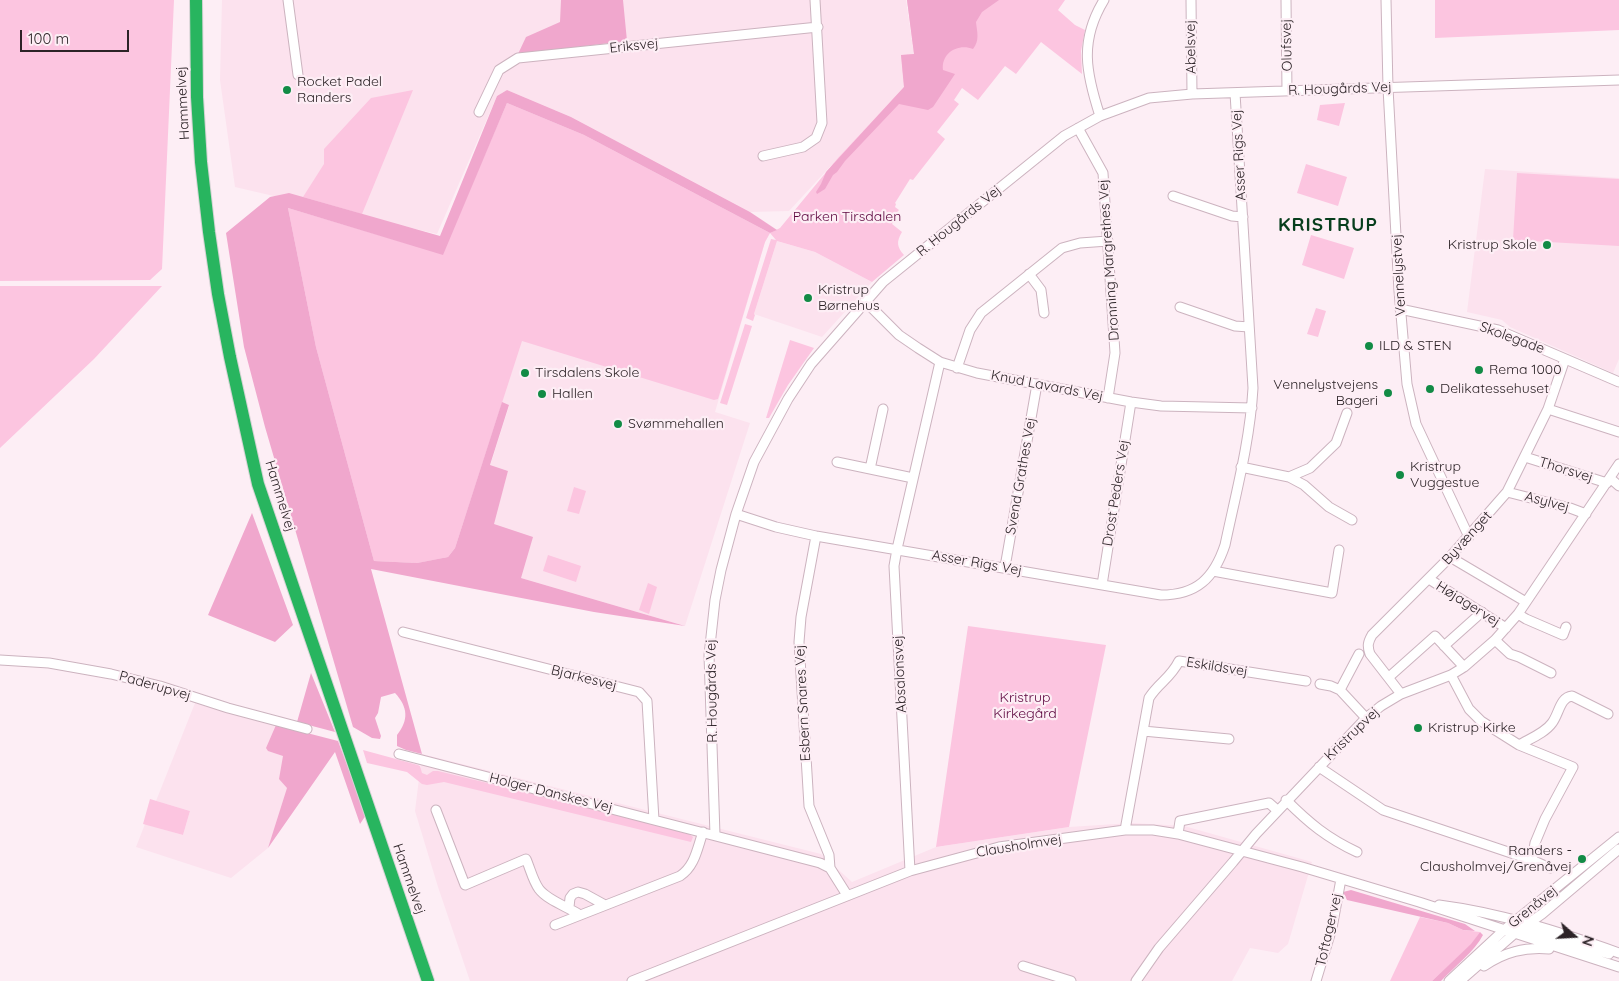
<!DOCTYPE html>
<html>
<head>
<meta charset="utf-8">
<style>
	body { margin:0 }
	#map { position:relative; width:1619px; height:981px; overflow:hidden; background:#fdeef5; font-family:Quicksand,sans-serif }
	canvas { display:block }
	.north { position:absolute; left:1549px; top:911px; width:50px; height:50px; -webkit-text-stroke:4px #fdeef5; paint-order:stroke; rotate:109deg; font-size:14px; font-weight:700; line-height:20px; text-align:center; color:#2c2327 }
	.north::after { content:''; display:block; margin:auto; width:18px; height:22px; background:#2c2327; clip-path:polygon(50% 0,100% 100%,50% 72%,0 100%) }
	.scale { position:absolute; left:20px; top:30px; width:109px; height:22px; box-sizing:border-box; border:2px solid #2c2327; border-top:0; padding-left:6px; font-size:15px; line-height:18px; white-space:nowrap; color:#2c2327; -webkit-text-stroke:4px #fdeef5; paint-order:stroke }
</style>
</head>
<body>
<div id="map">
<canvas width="1619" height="981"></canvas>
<div class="north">N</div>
<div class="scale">100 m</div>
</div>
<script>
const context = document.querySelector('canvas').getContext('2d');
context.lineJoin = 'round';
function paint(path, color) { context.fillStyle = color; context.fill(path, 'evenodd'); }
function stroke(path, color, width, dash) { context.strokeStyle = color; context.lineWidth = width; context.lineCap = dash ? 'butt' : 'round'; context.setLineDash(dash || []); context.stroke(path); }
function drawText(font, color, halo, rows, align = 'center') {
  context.font = font + ' Quicksand,sans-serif'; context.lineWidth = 4.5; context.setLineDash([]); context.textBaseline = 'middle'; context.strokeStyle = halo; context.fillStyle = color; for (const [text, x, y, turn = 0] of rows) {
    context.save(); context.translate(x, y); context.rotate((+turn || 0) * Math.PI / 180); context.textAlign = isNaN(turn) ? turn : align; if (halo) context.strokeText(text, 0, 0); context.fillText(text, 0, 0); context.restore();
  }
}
paint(new Path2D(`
	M222,0H906L914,54L901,55L904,87L789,211L750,212L571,117L507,90L497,96L437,234L235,187L220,80Z
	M507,103L584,135L770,233L765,242L715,412L750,423L685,626L521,578L493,524L508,471L490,466L509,406L503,403L455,548L442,559L417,563L374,561L316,347L288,208L442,254Z
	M1485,169L1619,178V359L1613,373L1510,327L1502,320L1467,312Z
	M777,241L815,252L872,282L822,337L754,314Z
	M195,703L295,731L294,787L268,848L231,878L136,847L145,824L183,835L190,811L156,801Z
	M422,754L821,854L852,882L936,847L1069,827L1132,823L1184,826L1312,862L1288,944L1278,953L1250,948L1232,981H470L438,887L415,811Z`), '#fce2ee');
paint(new Path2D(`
	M0,0H174L162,269L150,280L0,281Z
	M907,0H1065L1058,10L1075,25L1085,30L1081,51L1082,74L1041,42L1016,74L1005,66L978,100L962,88L954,100L959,104L937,132L945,139L913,180L910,179L895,203L896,204L895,207L899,210L891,220L893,222L892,224L902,232C896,242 897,247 904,255L872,282L815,252L777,241L754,314L755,315L753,321L746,318L771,239L776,240L770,233L765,242L718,399L714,400L522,341L455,548L448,557L417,563L374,561L316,347L288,208L442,254L507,103L584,135L770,233L780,228L837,159L904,87L901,55L914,54Z
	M1435,0H1619V30L1435,38Z
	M413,90L362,214L303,197L324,164V149L371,98Z
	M1345,103L1339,126L1317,120L1320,105Z
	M1306,164L1347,177L1338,206L1297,193Z
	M1517,173L1619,179V246L1513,240Z
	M1311,235L1354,248L1344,279L1302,265Z
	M0,286H162L94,359L0,448Z
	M1316,308L1326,311L1318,337L1307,334Z
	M745,324L752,326L727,405L720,403Z
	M790,340L814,348L788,385L769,418H766Z
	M574,487L586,491L579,514L567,511Z
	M548,555L581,566L576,582L543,571Z
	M648,583L657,587L649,614L639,610Z
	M968,626L1106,645L1069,827L936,847Z
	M363,750L418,765L420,766L422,773L427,775L433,771H438L685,831L693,837L691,842L444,782L427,785L422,784L407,772L367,763Z
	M150,799L190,811L183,835L143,824Z
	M1420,917L1448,923L1463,930L1480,932L1472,944L1432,981H1390Z`), '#fcc5e0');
paint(new Path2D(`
	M561,0H623L627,41L518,54L526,37L560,22Z
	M907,0H999L982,12L976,22C977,32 980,40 973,49C958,43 941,53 943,70L955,74L933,107L928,110L899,104L845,161L837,172L833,175L825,189L817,194L816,192L821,184L826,172L904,87L901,55L914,54Z
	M507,90L571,117L750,212L777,230L770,233L584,135L507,103L443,255L288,208L316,347L374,561L417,563L448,557L455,548L502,402L509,405L490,465L508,471L494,524L533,537L521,578L685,626L594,612L371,569L422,754L406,750L397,746V735C409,720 408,707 395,693L381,697L378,713L375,718L381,736L380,739L372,738L353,727L265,427L244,347L226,233L270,197L289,193L440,236L497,96Z
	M252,513L293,625L275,642L208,615Z
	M311,673L335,732L297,722Z
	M276,725L338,741L366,815L360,824L335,752L268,848L287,788L279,779L283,756L268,751L266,748Z
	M1351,890L1465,924L1475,931L1463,930L1448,923L1347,900L1343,892Z
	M1480,932L1483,935C1475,951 1454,967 1441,981H1432L1471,944Z`), '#f0a7cd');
const minor = new Path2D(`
	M288,0L298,75
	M1191,0L1192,94
	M1286,0L1287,91
	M1386,0L1388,88L1399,291L1407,384L1416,424L1469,537
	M479,112L499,70L518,58L818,27
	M1100,116C1086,73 1079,41 1104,0
	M1078,128L1103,173L1115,353L1108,398
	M763,156L803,147L816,138L822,123L815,0
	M1173,196L1232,216L1243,217
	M1029,274L1041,290L1044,313
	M865,301L899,335L918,348L940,362L977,373L1131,402L1161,406L1252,408
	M1180,307L1235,326L1249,327
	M1400,309L1498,330L1619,382
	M957,368L970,330L981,313L1062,248L1080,243L1108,241
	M1548,409L1619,432
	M1525,457L1607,483
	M837,462L913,478
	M1241,467L1289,477L1310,468L1336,443L1347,413
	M870,469L883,409
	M1289,477L1304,485L1329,507L1352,520
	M1610,478L1619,486
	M1507,492L1570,508L1586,514
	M736,514L776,527L816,536L1161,595C1197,595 1214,578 1225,545C1236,493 1250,441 1253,388L1235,93
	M816,536L801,617L799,642L809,806L829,855L830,868
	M1450,557L1526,602
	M1005,567L1037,384
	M1213,571L1332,593L1339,550
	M1429,579L1506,628
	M1102,585L1131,402
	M1518,614L1526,619L1563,635L1566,627
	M403,632L639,692L647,701L654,820
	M1495,640L1510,654L1519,657L1551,673
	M1444,646L1482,612
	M1359,654L1340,690L1366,718
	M0,660L49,663L111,674L160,686L228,708L307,729
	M1451,675L1469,709L1481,721L1519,745L1573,767L1545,819L1535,843L1532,860
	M1389,677L1435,636L1464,667
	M1320,684L1331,686L1340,690
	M1401,694L1370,654C1367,646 1368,642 1372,635L1450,557L1507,492L1548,409L1565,359
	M1143,731L1229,739
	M1519,745C1529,739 1545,733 1552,723C1559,714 1560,697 1572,696L1608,714
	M399,754L820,863L830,868L847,895
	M1319,767L1383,810L1532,860L1550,868
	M1286,800C1309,823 1327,838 1357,852
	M436,810L465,885L526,859C530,868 533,881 539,889C547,900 568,907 580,915
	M1125,830L1149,698C1159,682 1170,679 1179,661L1306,681
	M1178,834L1180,821L1269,803L1277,810
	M715,835L709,655L715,600L721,570L736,514L754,462L788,399L811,364L883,282L1064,136L1100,116L1149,98L1192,94L1619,80
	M910,871L894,566L897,549L940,362
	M1439,905C1501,913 1560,932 1619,953
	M569,907L570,898L573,894L578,892L585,894L605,905
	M555,925L680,876C695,866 697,849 703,832
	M1520,930L1609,954
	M1023,966L1071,981
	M1484,966C1505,952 1524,947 1549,949
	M632,981L910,871L999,847L1125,830H1153L1178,834L1302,867L1419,902L1619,967
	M1136,981L1159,948L1233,862L1256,834L1366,718L1381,706L1401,694L1451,675L1464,667L1495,640L1518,614L1619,464
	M1316,981L1332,928L1341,879
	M1449,981L1504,930L1619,837
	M1460,981L1515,933L1542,914L1619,849`);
const highway = new Path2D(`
	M196,0L197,97L201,162L209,232L218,294L230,357L258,484L428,981`);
stroke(minor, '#ccb3bf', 11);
stroke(highway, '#d5d3d4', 14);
stroke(minor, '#fff', 9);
stroke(highway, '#28b55f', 12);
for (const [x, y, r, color] of [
	[287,90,5,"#128b45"],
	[1547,245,5,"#128b45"],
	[808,298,5,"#128b45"],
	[1369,346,5,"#128b45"],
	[1479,370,5,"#128b45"],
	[525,373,5,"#128b45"],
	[1430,389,5,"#128b45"],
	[1388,393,5,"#128b45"],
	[542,394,5,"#128b45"],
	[618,424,5,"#128b45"],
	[1400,475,5,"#128b45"],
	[1418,728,5,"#128b45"],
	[1582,859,5,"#128b45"]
]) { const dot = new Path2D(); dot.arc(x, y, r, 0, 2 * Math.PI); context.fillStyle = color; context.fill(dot); stroke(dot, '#fdeef5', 2); }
drawText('14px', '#2c2327', '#fdeef5', [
	["Olufsvej",1287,45,-91],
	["Eriksvej",634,46,-6],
	["Abelsvej",1191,47,-91],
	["R. Hougårds Vej",1340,89,-2],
	["Hammelvej",183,103,-93],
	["Asser Rigs Vej",1239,155,-93],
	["R. Hougårds Vej",959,221,-39],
	["Dronning Margrethes Vej",1109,260,-94],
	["Vennelystvej",1399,275,-93],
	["Skolegade",1512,338,20],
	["Knud Lavards Vej",1047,386,11],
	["Thorsvej",1566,470,17],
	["Svend Grathes Vej",1021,476,-80],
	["Drost Peders Vej",1116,493,-81],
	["Hammelvej",280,496,73],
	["Asylvej",1547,502,15],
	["Byvænget",1467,538,-48],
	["Asser Rigs Vej",977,563,10],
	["Højagervej",1468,604,32],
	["Eskildsvej",1217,667,9],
	["Absalonsvej",900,674,-93],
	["Bjarkesvej",584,678,14],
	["Paderupvej",155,686,16],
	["R. Hougårds Vej",712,691,-91],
	["Esbern Snares Vej",803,703,-93],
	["Kristrupvej",1352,734,-44],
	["Holger Danskes Vej",551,793,14],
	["Clausholmvej",1019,846,-9],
	["Hammelvej",409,879,71],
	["Grenåvej",1533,907,-39],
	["Toftagervej",1329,930,-77]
]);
drawText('14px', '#2c2327', '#fdeef5', [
	["Rocket Padel",297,82],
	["Randers",297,98],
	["Kristrup Skole",1537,245,"right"],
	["Kristrup",818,290],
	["Børnehus",818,306],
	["ILD & STEN",1379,346],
	["Rema 1000",1489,370],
	["Tirsdalens Skole",535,373],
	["Vennelystvejens",1378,385,"right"],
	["Bageri",1378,401,"right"],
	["Delikatessehuset",1440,389],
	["Hallen",552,394],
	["Svømmehallen",628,424],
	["Kristrup",1410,467],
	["Vuggestue",1410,483],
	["Kristrup Kirke",1428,728],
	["Randers -",1572,851,"right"],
	["Clausholmvej/Grenåvej",1572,867,"right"]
], 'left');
drawText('14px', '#5c053e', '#fdeef5', [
	["Parken Tirsdalen",847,217],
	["Kristrup",1025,698],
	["Kirkegård",1025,714]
]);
context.letterSpacing = '1px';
drawText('bold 19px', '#073e1d', '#fdeef5', [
	["KRISTRUP",1328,225]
]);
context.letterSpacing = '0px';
</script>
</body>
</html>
